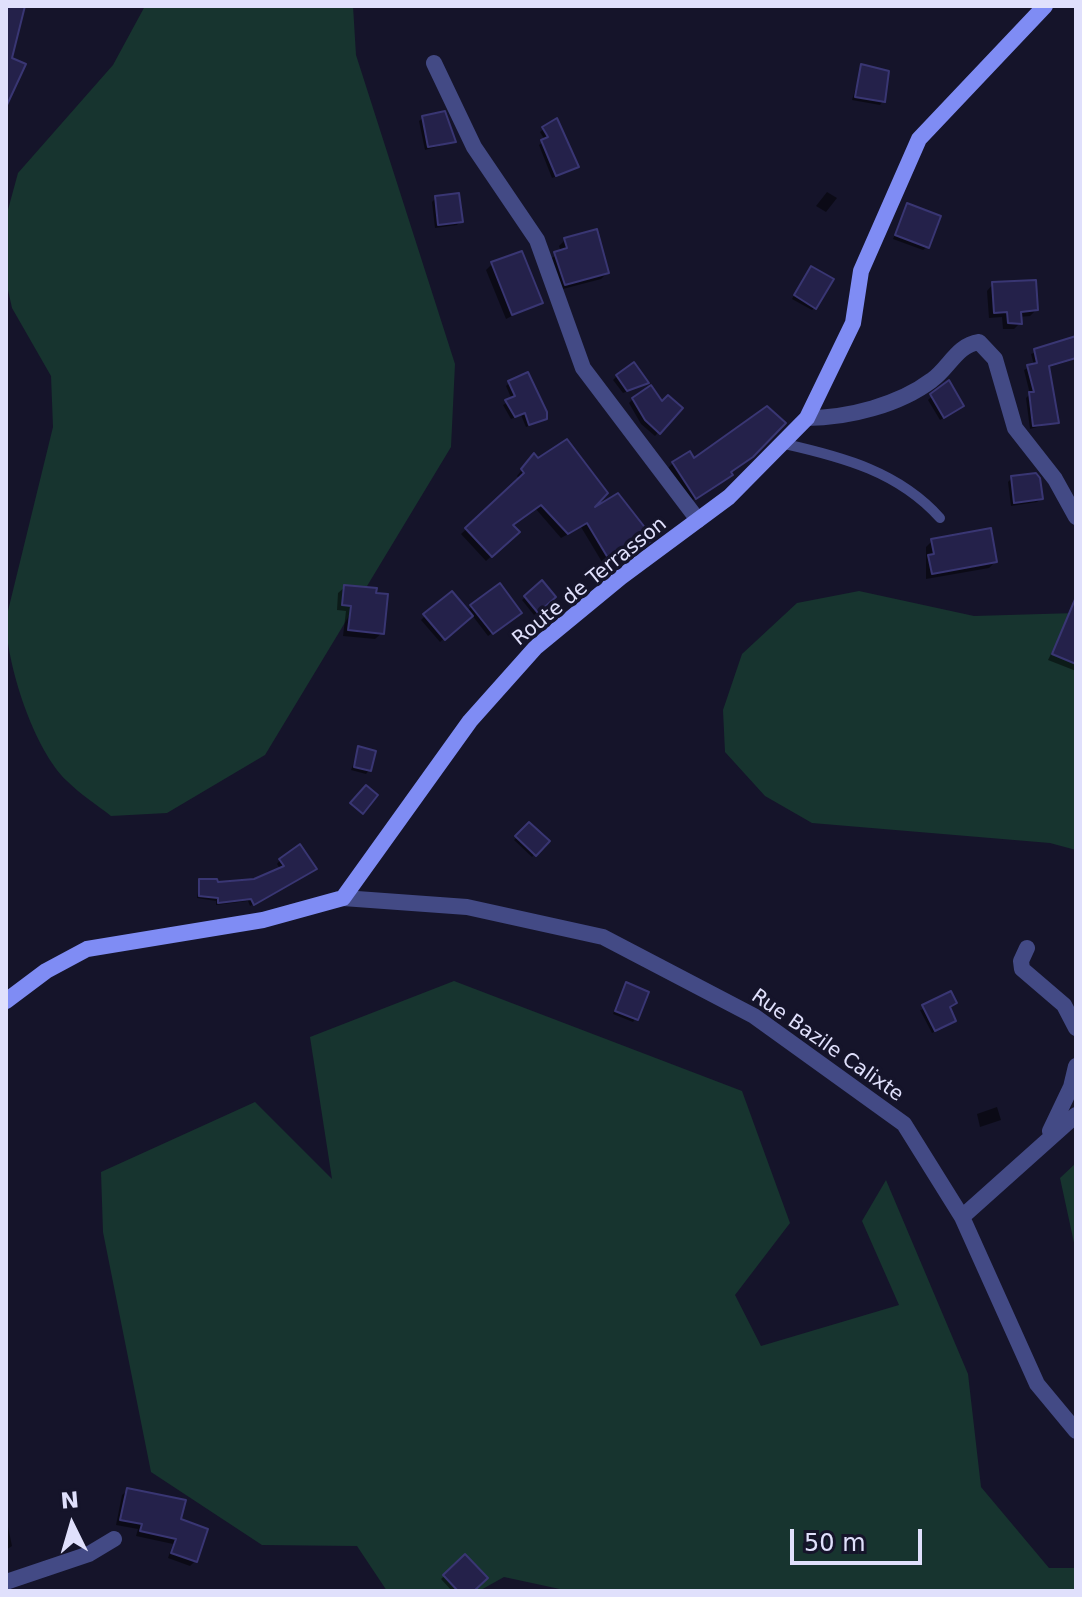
<!DOCTYPE html>
<html>
<head>
<meta charset="utf-8">
<style>
	body { margin:0 }
	#map { position:relative; width:1082px; height:1597px; overflow:hidden; background:#15142a; font-family:"DejaVu Sans",sans-serif }
	canvas { display:block }
	.frame { position:absolute; inset:0; border:8px solid #e0e0fc; pointer-events:none }
	.north { position:absolute; left:32px; top:1485px; width:80px; height:80px; -webkit-text-stroke:6px #15142a; paint-order:stroke; rotate:355deg; font-size:22px; font-weight:700; line-height:32px; text-align:center; color:#e0e0fc }
	.north::after { content:''; display:block; margin:auto; width:28px; height:36px; background:#e0e0fc; clip-path:polygon(50% 0,100% 100%,50% 72%,0 100%) }
	.scale { position:absolute; left:790px; top:1529px; width:132px; height:36px; box-sizing:border-box; border:4px solid #e0e0fc; border-top:0; padding-left:10px; font-size:24px; line-height:28px; white-space:nowrap; color:#e0e0fc; -webkit-text-stroke:6px #15142a; paint-order:stroke }
</style>
</head>
<body>
<div id="map">
<canvas width="1082" height="1597"></canvas>
<div class="frame"></div>
<div class="north">N</div>
<div class="scale">50 m</div>
</div>
<script>
const context = document.querySelector('canvas').getContext('2d');
context.lineJoin = 'round';
function paint(path, color) { context.fillStyle = color; context.fill(path, 'evenodd'); }
function stroke(path, color, width, dash) { context.strokeStyle = color; context.lineWidth = width; context.lineCap = dash ? 'butt' : 'round'; context.setLineDash(dash || []); context.stroke(path); }
function drawText(font, color, halo, rows, align = 'center') {
  context.font = font + ' "DejaVu Sans",sans-serif'; context.lineWidth = 7; context.setLineDash([]); context.textBaseline = 'middle'; context.strokeStyle = halo; context.fillStyle = color; for (const [text, x, y, turn = 0] of rows) {
    context.save(); context.translate(x, y); context.rotate((+turn || 0) * Math.PI / 180); context.textAlign = isNaN(turn) ? turn : align; if (halo) context.strokeText(text, 0, 0); context.fillText(text, 0, 0); context.restore();
  }
}
paint(new Path2D(`
	M145,6H353L356,55L455,364L451,447L265,755L167,813L111,816C97,805 80,794 67,781C34,750 6,664 6,619L53,427L51,376L12,308L6,281V217L18,173L113,65Z
	M859,591L974,616L1076,613V850L1050,843L812,823L765,796L725,752L723,710L742,654L797,603Z
	M454,981L742,1091L790,1223L735,1295L761,1346L899,1305L862,1221L886,1180L968,1374L981,1487L1049,1568H1076V1591H569L504,1577L479,1591H387L357,1546L262,1545L151,1472L103,1232L101,1172L255,1102L332,1179L310,1037Z
	M1076,1163V1252L1060,1178Z`), '#17342f');
paint(new Path2D(`
	M862,67L883,101L880,105L852,100Z
	M423,118L454,142L425,150L419,121Z
	M544,129L577,166L573,170L552,178L539,145L545,140L540,132Z
	M827,192L837,198L826,212L816,206Z
	M436,198L461,221L457,225L435,228L432,202Z
	M908,206L927,247L923,250L893,239Z
	M565,240L607,273L601,279L559,290L549,260L561,252L559,246Z
	M492,264L540,302L506,319L486,270Z
	M808,271L815,307L812,310L792,299Z
	M993,284L1036,310L1030,316L1019,317L1020,323L1014,329H1003L1002,317L989,318L987,291Z
	M1076,338V359L1047,368L1056,422L1030,429L1026,398L1030,394L1024,370L1034,365L1031,354Z
	M617,376L647,383L623,393L613,380Z
	M509,383L544,418L541,421L526,427L521,415L511,419L503,405L512,400L506,386Z
	M932,396L957,410L940,420L928,400Z
	M633,399L662,404L680,409L655,436L641,424L629,403Z
	M529,461L587,513L646,544L608,572L581,527L561,538L535,508L511,526L517,532L486,561L461,534L520,480L517,476Z
	M693,461L745,462L690,502L668,468L673,463Z
	M1012,478L1041,499L1037,502L1011,506L1008,482Z
	M932,541L995,562L989,568L926,579V547Z
	M542,583L554,597L534,615L522,600Z
	M345,587L382,633L375,639L343,636L346,611L337,610L338,593Z
	M472,606L516,616L488,636L472,615L440,642L421,620L425,616L467,611Z
	M1068,620L1076,623V671L1048,660Z
	M359,749L369,770L366,774L351,770Z
	M529,825L547,841L532,857L514,840Z
	M280,860L311,872L250,906L248,901L216,905V901L197,898L200,881L216,884L255,881L281,870L277,864Z
	M626,985L636,1018L633,1022L613,1014Z
	M955,1003L948,1008L954,1020L932,1033L920,1010Z
	M997,1107L1001,1120L980,1127L977,1114Z
	M128,1490L179,1521L195,1561L190,1566L168,1558L173,1544L136,1536L138,1529L116,1525L122,1495Z
	M7,1522L12,1546L6,1550V1522Z
	M465,1557L472,1591H452L441,1579Z`), '#0007');
const building = new Path2D(`
	M6,6H25L12,58L26,64L6,107Z
	M861,64L889,71L885,102L855,97Z
	M445,111L456,142L428,147L422,116Z
	M557,118L579,167L556,176L541,140L548,137L542,127Z
	M459,193L463,222L438,225L435,196Z
	M907,203L941,216L929,248L895,235Z
	M597,229L609,273L565,285L554,252L567,248L564,238Z
	M522,251L543,303L512,315L491,262Z
	M811,266L834,279L816,309L794,295Z
	M1036,280L1038,310L1021,312L1022,324L1008,323L1007,312L994,313L992,282Z
	M1076,336V358L1049,366L1059,423L1033,426L1029,392H1034L1027,365L1037,363L1034,349Z
	M634,362L649,383L627,391L616,375Z
	M528,372L547,412V419L529,425L525,413L515,417L505,400L515,396L508,381Z
	M949,380L964,406L944,418L930,394Z
	M651,385L662,401L668,395L683,408L660,434L645,420L632,398Z
	M767,406L786,423L753,457L731,472L733,475L696,499L672,462L690,451L694,458Z
	M567,439L608,493L595,507L618,493L654,539L614,568L587,523L568,534L541,505L513,525L520,532L492,557L465,528L524,473L521,469L534,453L538,458Z
	M1036,473L1040,478L1043,499L1014,503L1011,476Z
	M991,528L997,562L932,574L928,555L934,554L931,539Z
	M542,580L556,597L538,613L524,596Z
	M500,583L522,613L493,634L470,605Z
	M344,585L377,588L376,593L388,594L384,634L348,630L351,606L342,605Z
	M452,591L473,616L445,640L423,614Z
	M1076,597V664L1052,654Z
	M358,746L376,751L371,771L354,767Z
	M366,785L378,795L363,814L350,803Z
	M529,822L550,841L536,856L515,836Z
	M300,844L317,869L254,905L251,899L218,903V898L199,896V879H217L218,882L254,879L284,866L279,859Z
	M626,982L649,992L638,1020L615,1011Z
	M951,991L957,1003L950,1007L956,1021L935,1031L922,1005Z
	M127,1488L186,1500L181,1519L208,1529L197,1562L171,1553L176,1539L140,1531L142,1524L120,1520Z
	M465,1554L488,1578L474,1591H458L443,1575Z`);
paint(building, '#24214a');
stroke(building, '#393673', 2);
stroke(new Path2D(`
	M785,444C843,457 899,472 940,518`), '#434a85', 10);
stroke(new Path2D(`
	M434,63L474,147L537,240L583,368L698,520
	M807,418C848,418 899,405 932,380C949,368 957,345 979,342L995,359L1015,428L1055,479L1076,517
	M343,898L467,907L603,937L754,1016L904,1124L962,1217L1037,1384L1076,1431
	M1027,948L1021,961L1022,969L1064,1005L1076,1028
	M1050,1131L1071,1087L1076,1066
	M962,1217L1076,1115
	M6,1582L89,1554L114,1539`), '#434a85', 16);
stroke(new Path2D(`
	M6,1001L46,971L87,949L263,920L343,898L470,721L536,647L621,577L729,497L807,418L853,323L861,271L919,139L1045,6`), '#7f8cf4', 16);
drawText('20px', '#e0e0fc', '#15142a', [
	["Route de Terrasson",590,582,-39],
	["Rue Bazile Calixte",827,1046,35]
]);
</script>
</body>
</html>
